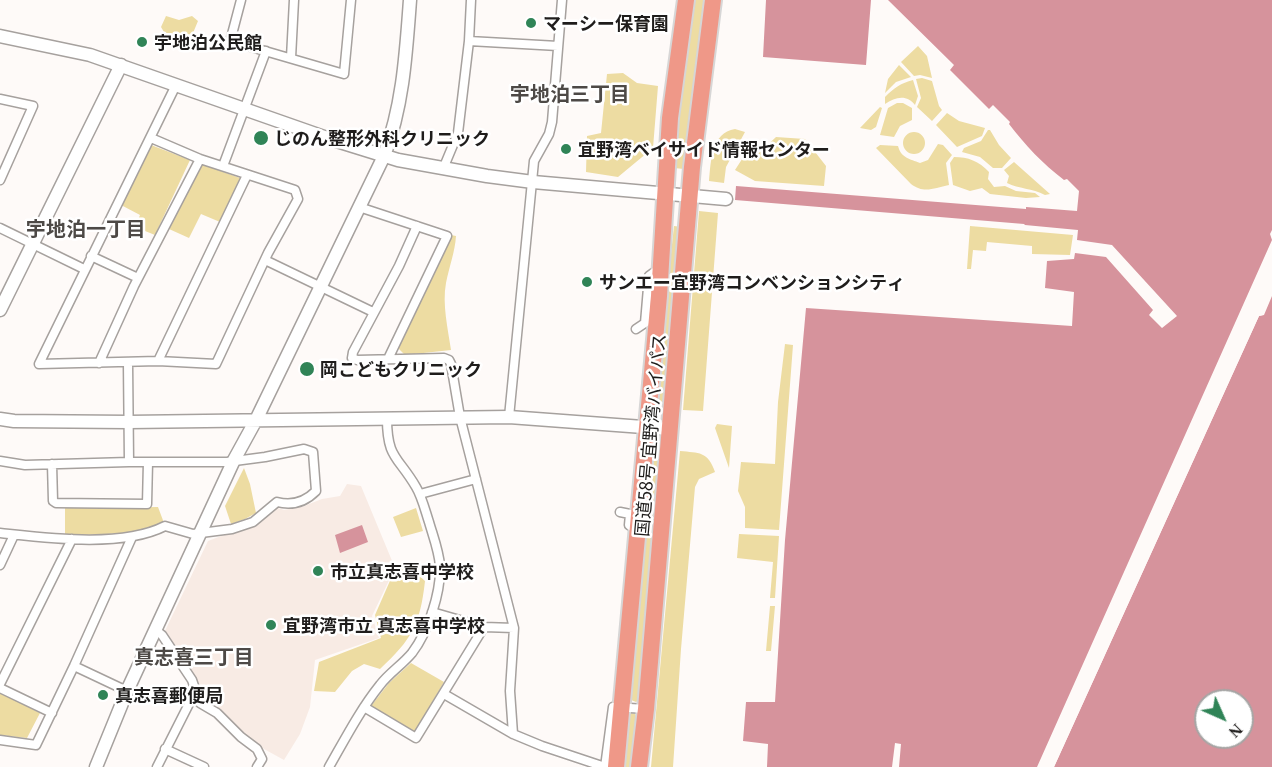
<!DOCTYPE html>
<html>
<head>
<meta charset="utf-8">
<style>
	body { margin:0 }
	#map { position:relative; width:1272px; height:767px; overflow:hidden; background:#fefaf8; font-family:Georgia,serif }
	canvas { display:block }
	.north { position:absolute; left:1194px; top:689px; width:60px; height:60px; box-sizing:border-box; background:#fff; border:2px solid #a5a5a4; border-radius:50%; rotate:135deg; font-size:16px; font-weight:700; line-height:24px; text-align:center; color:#1f1d1c }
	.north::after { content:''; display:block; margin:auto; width:21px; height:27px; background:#308457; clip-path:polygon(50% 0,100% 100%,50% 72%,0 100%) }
</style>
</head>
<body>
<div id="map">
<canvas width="1272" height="767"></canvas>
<div class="north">N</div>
</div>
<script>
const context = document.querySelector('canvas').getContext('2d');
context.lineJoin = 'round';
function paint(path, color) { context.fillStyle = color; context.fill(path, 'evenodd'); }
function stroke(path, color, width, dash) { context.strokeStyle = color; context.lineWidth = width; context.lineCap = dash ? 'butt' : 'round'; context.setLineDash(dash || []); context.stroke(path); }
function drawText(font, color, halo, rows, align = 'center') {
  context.font = font + ' Georgia,"Noto Sans JP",serif'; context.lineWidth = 5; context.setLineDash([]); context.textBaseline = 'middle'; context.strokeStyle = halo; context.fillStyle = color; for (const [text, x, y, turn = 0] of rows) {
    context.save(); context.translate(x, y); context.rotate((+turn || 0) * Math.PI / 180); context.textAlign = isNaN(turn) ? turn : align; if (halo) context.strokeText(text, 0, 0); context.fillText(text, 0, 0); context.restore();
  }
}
paint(new Path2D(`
	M347,484L361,486L395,568L372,616L379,638L315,660L310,707L300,734L284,760L264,749L240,731L219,708L203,701L164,633L208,541L253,524L275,507L284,510L304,506L322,499L340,496Z`), '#f8ebe4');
paint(new Path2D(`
	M695,0H706L684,169L674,168L686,57Z
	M166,16L179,20L192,16L198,21L188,45C173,48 168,39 161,27Z
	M918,46L927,56L932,78L920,75L914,76L901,62Z
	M899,65L911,77L896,82L885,93L888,79Z
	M623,73L637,83L658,86L653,148L618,177L586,172L587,136L601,133L607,74Z
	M922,78L932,81L939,106L942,110L932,121L917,107L921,98L916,79Z
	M913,80L918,96L915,105C907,94 895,97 885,104V97C894,88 901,83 913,80Z
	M897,103H903L912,108V120L900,126L894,137L880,135L888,108Z
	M880,107L882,108L876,127L871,130L860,128Z
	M947,113L959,121L985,128L982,136L957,147L936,125Z
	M735,129L745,132L726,167L724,183L709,181C711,161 711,133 735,129Z
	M988,130H990L999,145L1011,158L1002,168H993L980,157L962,152L964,148L981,141Z
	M903 143a11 11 0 1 1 22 0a11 11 0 1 1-22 0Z
	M776,137L805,139L826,166L824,186L755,181L735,170L746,153H759Z
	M938,144L943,145L952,155L946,163L949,185C934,188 924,194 911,184L876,148L880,145L898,146C901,158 910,159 920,163L928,160Z
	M151,145L190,160L155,235L135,227L140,215L121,205Z
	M954,157C968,157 979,161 989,172L988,179L994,187L1005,186L1016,191L1035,193L1040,197L1026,198L990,194L982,188L970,191L953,185L950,163Z
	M1014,162L1050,194L1045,195C1032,188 1019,189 1007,183L1009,176L1004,170Z
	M201,164L240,178L220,222L201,214L189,238L169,229Z
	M699,211L718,213L703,411L683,410Z
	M674,226L682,227L664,403H654L664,300L670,263Z
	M970,226L1073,235L1070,255L1032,254V246L987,242L986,251L973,250L971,269H967Z
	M451,235L456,236C455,252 449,267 446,283C442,304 448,329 451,350L405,355L398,348Z
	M785,344L793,345L779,530L745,528V507L738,491L741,462L775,464L778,402Z
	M717,424L732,426L729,468L715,428Z
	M680,451C699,453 708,451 715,472L699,479L695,487L681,649L673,767H651Z
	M654,457L662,458L639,700L636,702L631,700L629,696L644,531L651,497Z
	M244,468L250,484L256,513L245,519L231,524L225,506Z
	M158,507L164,523L128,533L65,536V508Z
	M416,508L423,531L401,537L393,517Z
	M739,534L779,536L775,598H770L773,562L737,558Z
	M404,562L425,581C420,625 412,639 380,669L364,664L352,671L335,692L314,691L319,662L381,638L375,615L396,567Z
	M770,606H775L771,651H766Z
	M411,663L444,682L415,732L371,706L389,683Z
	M0,692L40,713L27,738L0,735Z
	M630,713L635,714L637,719L631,767H618L626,714Z`), '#eddca2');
paint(new Path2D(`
	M766,0H871L866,65L763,57Z
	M888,0H1272V230L1270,234L1272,240L1037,767H899L901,744L895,743L892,767H767L768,744L743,741L746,702H775L785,540L806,308L1072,326L1074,292L1045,288L1047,261L1074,259L1075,253L1106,257L1153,310L1149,315L1162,328L1177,316L1112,245L1077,240L1078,230L1025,225L1024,224L735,200L736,186L1026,209V207L1077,211L1079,191L1067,179L1064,180C1043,164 1025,145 1009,124L1010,122L993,105L989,109L950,70L954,65Z
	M1272,296V767H1054L1259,316L1264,315ZM1206,701H1242V737H1206Z
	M362,525L368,542L340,553L335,535Z`), '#d6939c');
paint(new Path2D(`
	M1272,293L1263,315L1259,316L1054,767H1051L1256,315L1261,312L1269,295Z`), '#fefaf8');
const street = new Path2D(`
	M241,0L231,38L234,42L344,74L351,0
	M469,41L558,46
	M291,58L294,0
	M0,99L33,106L0,180
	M151,138L200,159L295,190L298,199L268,253L216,364L158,361L39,364L176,85
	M223,166L266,51
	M443,169L458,133L469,41L471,0
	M359,207L447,236L388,359
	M417,226L399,266L353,352L352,358L357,360L444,358L449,360L451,364L460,417L514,628L510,691L513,734
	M0,228L84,269
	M91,256L138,278
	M265,260L373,312
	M636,329L645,323L649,276L660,268
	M158,361L247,175
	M99,363L134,286L200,159
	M128,363L129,462
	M509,417L534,161L549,134L552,122L562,0
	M0,461L25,465L129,462H227L265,457L304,449L313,452L316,491C305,502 292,506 277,502L253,522L232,529L193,534L165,526C122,548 47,538 0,533
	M52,464L53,501L56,503L147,504L148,462
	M420,494L476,479
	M620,512L630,514L629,525L637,530
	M0,565L14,535
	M432,612L484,627L514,628
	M157,631L162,635L192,680L200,703L217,713L241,737L257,749L262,759L257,767
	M74,666L127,691
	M0,684L72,539
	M0,688L52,713
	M444,694L513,734L542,746L605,767
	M364,707L416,738L484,627
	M0,740L36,745L74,666L132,537
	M165,749L204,767
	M157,767L196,690
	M329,767C345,739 360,710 380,685C389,673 402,665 412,653C428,632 441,593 440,566C439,551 433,536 429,522C425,510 422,497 416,487C398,456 387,459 387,418
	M605,767L613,707L646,709`);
const secondary = new Path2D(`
	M0,36L90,55L327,138L398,160L487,176L533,182L726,199
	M0,310L121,65
	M0,419L14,421L129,422L509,417L670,429
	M96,767L127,691L190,555L234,460L256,420L384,156C403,106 406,54 410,0`);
const highway = new Path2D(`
	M616,767L659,296L670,118L686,0
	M639,767L646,709L692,167L713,0`);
stroke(street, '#a6a19e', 11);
stroke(secondary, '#a6a19e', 15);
stroke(highway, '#d7d6d6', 20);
stroke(street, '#fff', 8);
stroke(secondary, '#fff', 12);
stroke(highway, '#ef9888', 16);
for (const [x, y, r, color] of [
	[531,23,6,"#308457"],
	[142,42,6,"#308457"],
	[261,138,8,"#308457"],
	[566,149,6,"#308457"],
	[587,282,6,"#308457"],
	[307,369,8,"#308457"],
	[318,571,6,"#308457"],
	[271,625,6,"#308457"],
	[103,695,6,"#308457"]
]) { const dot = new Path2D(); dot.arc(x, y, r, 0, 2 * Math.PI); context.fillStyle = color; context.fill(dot); stroke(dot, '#fff', 2); }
drawText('bold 18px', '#1f1d1c', '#fff', [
	["マーシー保育園",543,23],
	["宇地泊公民館",154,42],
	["じのん整形外科クリニック",274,138],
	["宜野湾ベイサイド情報センター",578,149],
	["サンエー宜野湾コンベンションシティ",599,282],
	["岡こどもクリニック",320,369],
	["市立真志喜中学校",330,571],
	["宜野湾市立 真志喜中学校",283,625],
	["真志喜郵便局",115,695]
], 'left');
drawText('18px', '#1f1d1c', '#fff', [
	["国道58号 宜野湾バイパス",650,435,-85]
]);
drawText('bold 20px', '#4d4946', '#fff', [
	["宇地泊三丁目",570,93],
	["宇地泊一丁目",86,228],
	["真志喜三丁目",194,656]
]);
</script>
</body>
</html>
